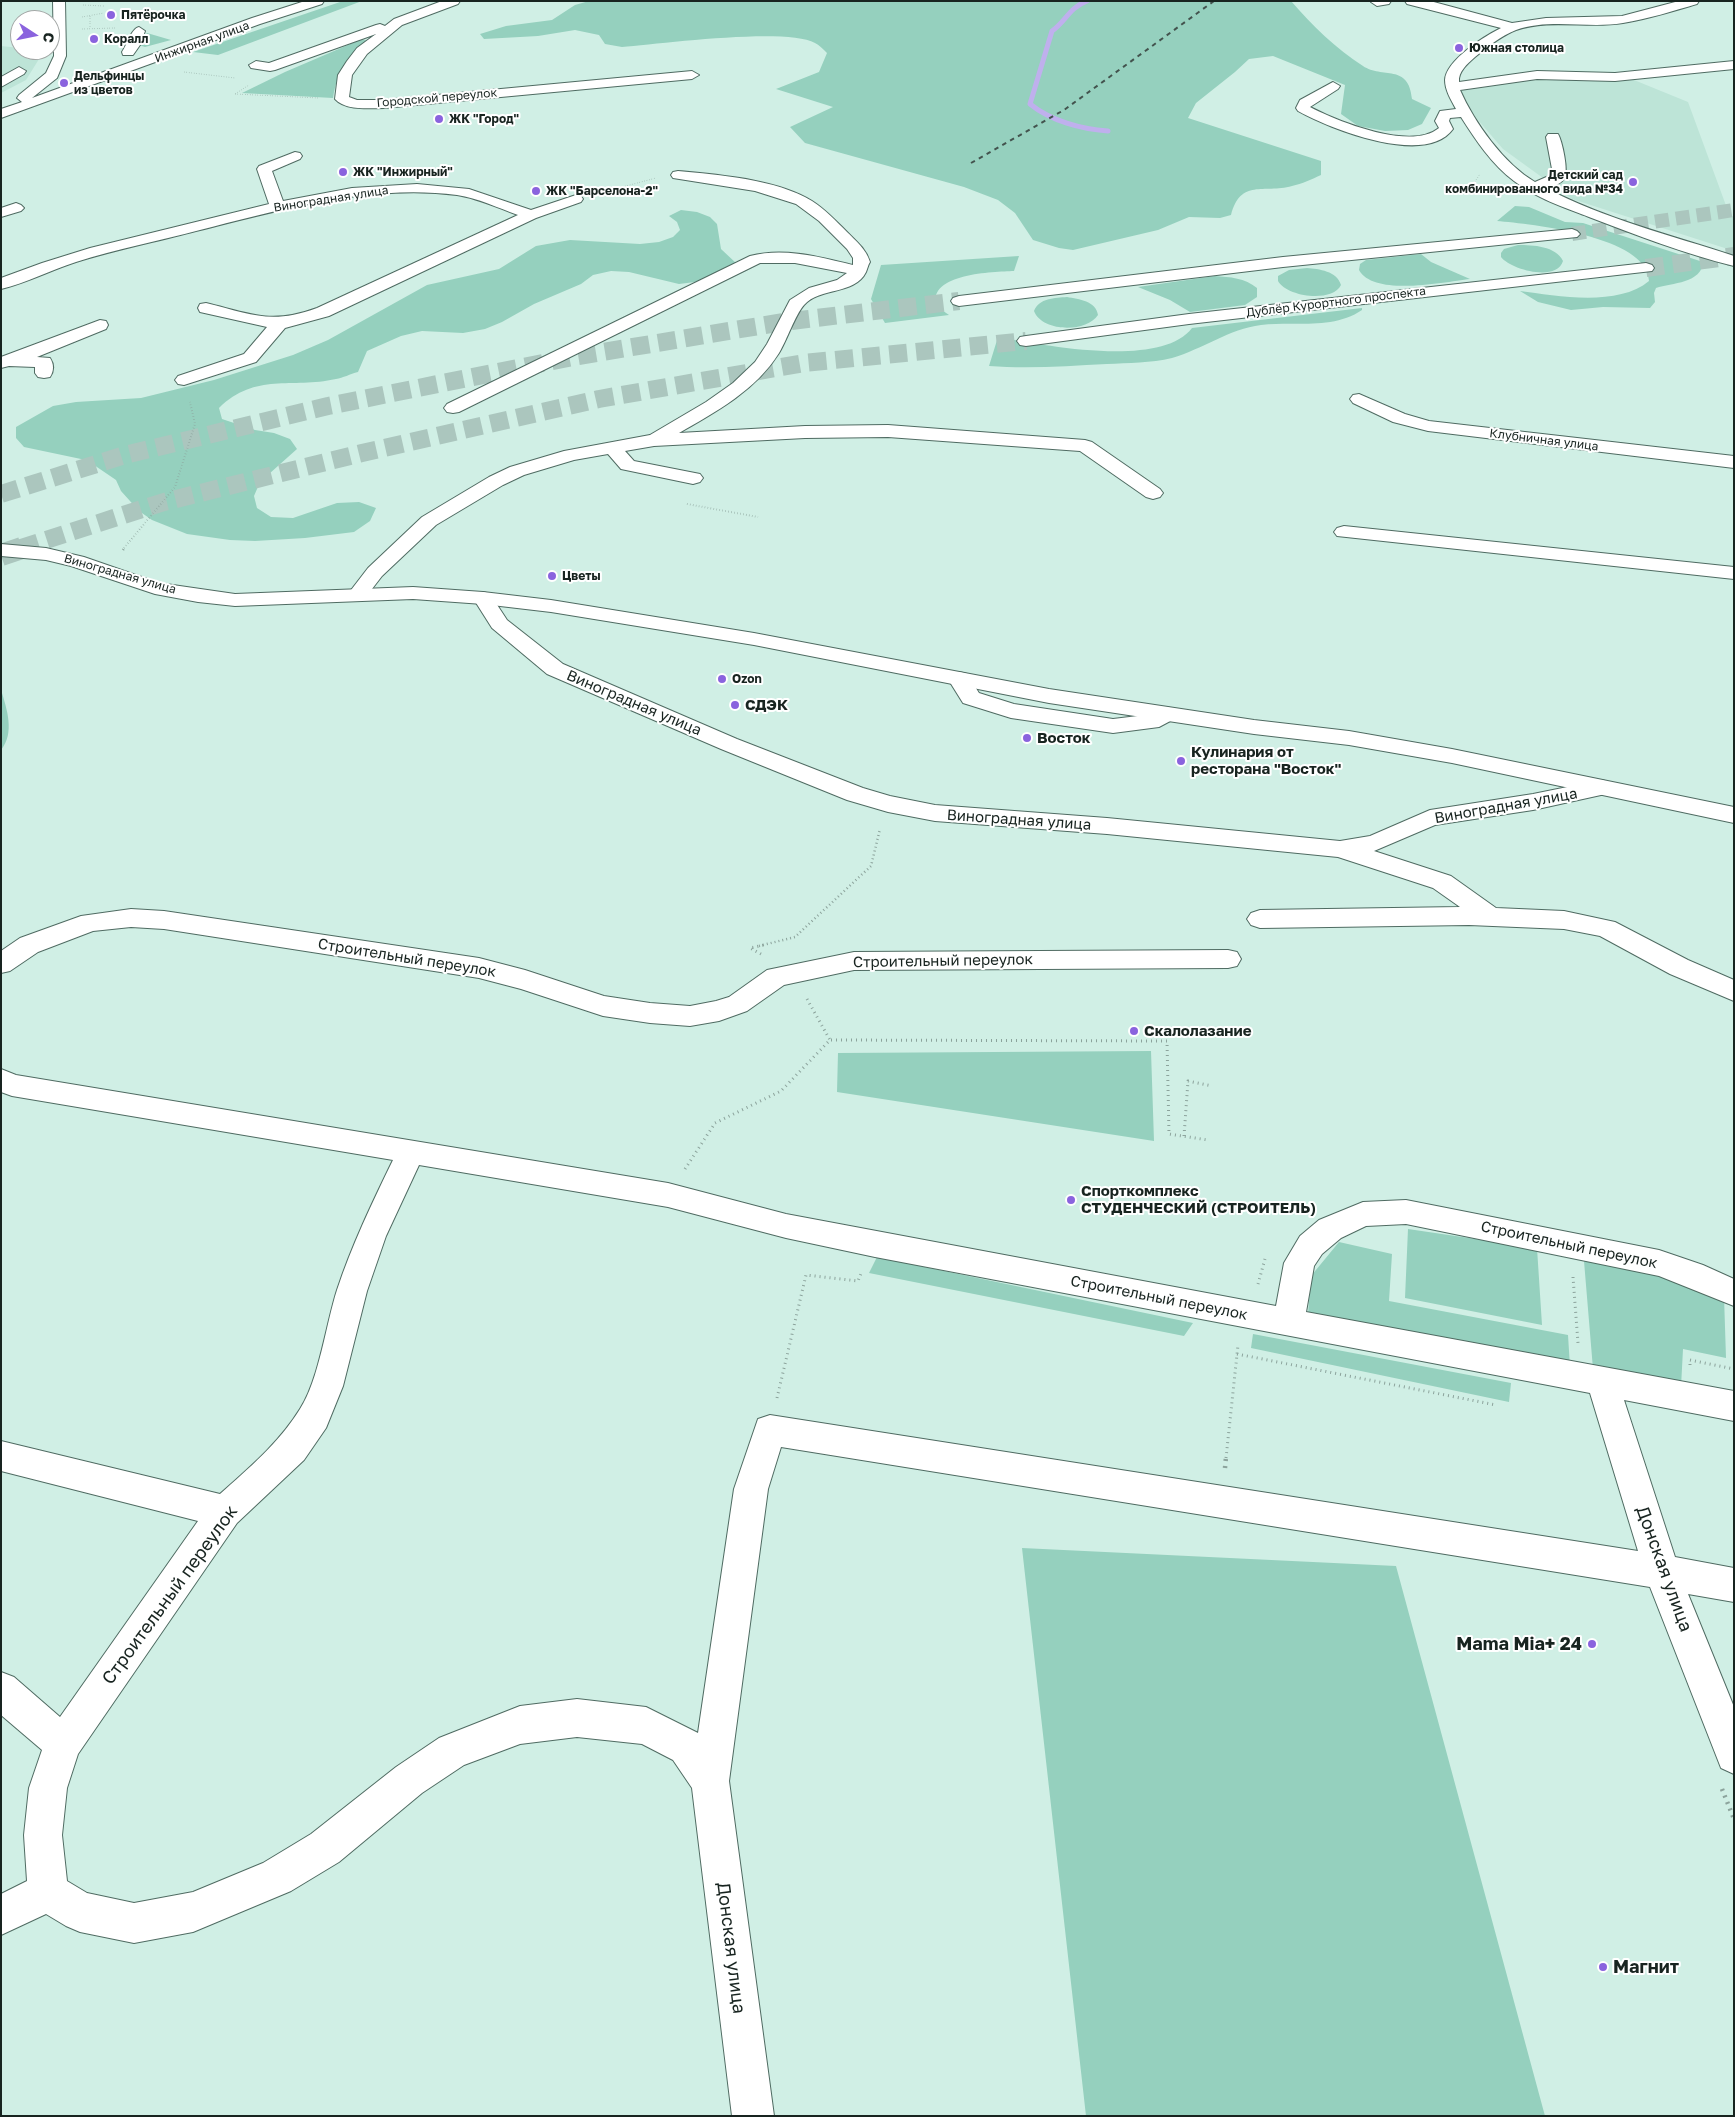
<!DOCTYPE html>
<html>
<head>
<meta charset="utf-8">
<style>
	body { margin:0 }
	#map { position:relative; width:1735px; height:2117px; overflow:hidden; background:#d0efe5; font-family:"Golos Text",sans-serif }
	canvas { display:block }
	.frame { position:absolute; inset:0; border:2px solid #182420; pointer-events:none }
	.north { position:absolute; left:10px; top:10px; width:50px; height:50px; box-sizing:border-box; background:#fff; border:1px solid #a3a7a6; border-radius:50%; rotate:101deg; font-size:14px; font-weight:700; line-height:20px; text-align:center; color:#182420 }
	.north::after { content:''; display:block; margin:auto; width:18px; height:22px; background:#8a63de; clip-path:polygon(50% 0,100% 100%,50% 72%,0 100%) }
</style>
</head>
<body>
<div id="map">
<canvas width="1735" height="2117"></canvas>
<div class="frame"></div>
<div class="north">С</div>
</div>
<script>
const context = document.querySelector('canvas').getContext('2d');
context.lineJoin = 'round';
function paint(path, color) { context.fillStyle = color; context.fill(path, 'evenodd'); }
function stroke(path, color, width, dash) { context.strokeStyle = color; context.lineWidth = width; context.lineCap = dash ? 'butt' : 'round'; context.setLineDash(dash || []); context.stroke(path); }
function drawText(font, color, halo, rows, align = 'center') {
  context.font = font + ' "Golos Text",sans-serif'; context.lineWidth = 4; context.setLineDash([]); context.textBaseline = 'middle'; context.strokeStyle = halo; context.fillStyle = color; for (const [text, x, y, turn = 0] of rows) {
    context.save(); context.translate(x, y); context.rotate((+turn || 0) * Math.PI / 180); context.textAlign = isNaN(turn) ? turn : align; if (halo) context.strokeText(text, 0, 0); context.fillText(text, 0, 0); context.restore();
  }
}
paint(new Path2D(`
	M1,46L20,48V50L44,51L26,80L1,93Z
	M1555,78L1634,80L1688,102L1728,211L1734,218V251L1572,199L1503,149L1471,112L1459,87L1505,81Z`), '#bde4d7');
paint(new Path2D(`
	M343,1H362L218,55L193,52Z
	M589,1H1291C1312,25 1336,49 1363,66C1382,79 1409,63 1412,99L1431,108L1422,124L1408,130L1385,131L1358,126L1341,114L1345,85L1273,56L1249,59L1235,72L1196,103L1188,118L1321,161V175C1312,179 1302,184 1292,186C1263,194 1241,178 1231,215L1220,218L1189,217L1158,230L1073,250L1059,248L1033,240L1015,213L998,200L964,187L805,143L790,127L833,107L776,89L819,72L827,53C823,49 819,45 815,43C786,27 660,44 622,47L605,44L599,35L575,30L538,36L484,39L480,34L506,26L552,20L575,5Z
	M147,33L171,40L145,47L139,45Z
	M362,39L368,41C345,59 338,69 333,98L242,93L285,72Z
	M1515,206L1529,207L1565,222L1583,223L1703,262C1702,283 1672,283 1656,288L1654,293L1655,302L1650,308L1603,307L1571,310L1538,302L1520,291C1557,296 1618,307 1649,281C1648,236 1531,224 1497,221Z
	M681,210L697,212L710,217L717,224L721,249L737,264L735,268L695,282L679,284L629,272L611,271L593,275L581,284L534,304L502,322L485,329L463,333L422,331L401,336L367,351L358,372C350,374 343,378 336,379C291,389 256,372 219,408L222,419L255,430L274,433L290,439L297,449L260,482L254,496L257,508L271,517L293,518L337,503L359,502L376,508L370,521L354,532L305,538L255,541L230,540L187,534L152,520L139,511L121,491L116,480L94,465L81,459L24,447L16,438V427L53,406L76,402L141,398L214,380L293,355L328,340L427,285L499,269L536,246L570,240L640,244L659,242L673,237L680,230L677,222L669,216Z
	M1518,245C1533,245 1556,246 1563,261C1557,282 1511,270 1501,257V253L1504,249Z
	M1421,254L1431,262L1470,279C1444,282 1374,297 1359,270L1360,264L1366,260Z
	M1019,256L1014,271C993,272 928,273 936,306L949,315L885,323L871,299L881,265Z
	M1307,268C1319,269 1337,271 1341,285C1332,303 1287,297 1278,281V276L1289,270Z
	M1215,276C1230,277 1245,278 1257,288V297L1245,305L1190,312L1170,300L1138,287Z
	M1067,297C1079,299 1096,301 1098,315C1086,333 1042,332 1034,311C1039,298 1055,298 1067,297Z
	M1362,308V310C1333,330 1294,321 1261,325C1229,329 1203,349 1172,358C1151,363 1128,363 1107,364C1068,366 1028,369 989,366L998,337C1043,345 1161,369 1192,328Z
	M1,690C7,709 15,733 1,750Z
	M1151,1051L1154,1141L837,1092L838,1053Z
	M1408,1229L1537,1248L1542,1325L1405,1298Z
	M1339,1242L1392,1254L1389,1301L1568,1335L1570,1367L1308,1314L1311,1276Z
	M877,1257L1193,1323L1184,1336L869,1273Z
	M1584,1261L1654,1274L1724,1296L1726,1358L1683,1349L1681,1387L1593,1369Z
	M1253,1334L1511,1383L1509,1402L1251,1348Z
	M1022,1548L1396,1566L1545,2116H1086Z`), '#95d0be');
stroke(new Path2D(`
	M1087,1C1069,8 1066,21 1052,31L1030,104C1051,121 1081,129 1108,131`), '#bfb0ed', 5);
stroke(new Path2D(`
	M1572,234L1734,210`), '#abc6be', 14, [14, 7]);
stroke(new Path2D(`
	M1646,268L1734,256
	M1,494L125,455L328,406L573,357L783,322L959,301
	M21,548L164,502L362,453L599,399L804,363L1026,341`), '#abc6be', 18, [18, 9]);
stroke(new Path2D(`
	M1,555L25,547`), '#abc6be', 22, [22, 11]);
const minor = new Path2D(`
	M53,1H65L66,56L57,78L32,98L252,18L305,1H324L322,4L260,24L1,118V109L22,102L17,98L19,95L46,73L54,56Z
	M442,1H460L458,4L402,25L367,54L352,75L349,97L357,100H384L692,71L699,75L692,79L384,108C369,108 346,111 335,99L338,75L347,61L357,48L376,34L275,70L270,71L251,68L249,65L256,61L269,63L376,25L380,24L385,26L394,19Z
	M1391,1L1389,4L1377,6L1371,2Z
	M1405,1H1430L1512,23L1546,18L1622,16L1679,1H1699L1697,4C1673,11 1648,19 1623,23C1589,29 1550,18 1516,30C1501,36 1487,47 1475,57C1467,64 1458,72 1459,82L1537,71L1615,73L1734,61V69L1615,81L1537,79L1460,90C1474,122 1504,164 1535,182L1551,175L1552,169L1546,137L1548,134H1558C1562,141 1569,171 1564,179C1560,185 1552,186 1546,188C1604,219 1671,235 1734,256V266C1685,254 1636,235 1589,217C1563,207 1536,198 1514,181C1492,165 1475,139 1461,117L1450,118L1449,121L1453,129C1426,167 1330,129 1298,111L1296,108L1300,100L1333,82L1340,86L1338,89L1310,107C1339,122 1411,151 1439,128L1435,121L1440,111L1456,109C1451,100 1445,90 1445,80C1446,60 1485,36 1501,28L1407,4Z
	M139,27L145,31L140,45L133,55H123L122,52C127,45 131,29 139,27Z
	M19,67L26,71L24,74L1,87V77Z
	M295,152L300,153L302,156L300,159L272,171L283,201L352,188L417,184L469,189L531,210L576,195L581,196L583,199L581,202L536,218L329,316L285,328L256,362L184,385L178,384L175,380L178,376L244,354L267,327L200,312L198,308L200,304L206,303C251,314 271,325 317,308L518,215C498,208 478,198 457,195C371,184 283,209 200,230C159,241 117,249 76,262C51,270 26,283 1,289V278L42,263L90,248L269,204L257,169L259,166Z
	M678,171C719,175 776,179 812,201C825,209 836,221 847,232C856,241 866,249 870,262C868,265 867,270 866,272C855,295 820,287 804,305C795,315 787,340 779,353C756,390 716,412 679,433L805,426L888,425L1085,440L1092,442L1160,489L1163,493L1160,497L1153,499L1146,497L1080,451L888,437L805,438L654,446L625,451L634,461L700,474L703,478L700,482L693,484L621,469L608,454L574,460L524,475L503,485L436,525L382,576L365,598L358,600L351,598L348,594L368,568L422,517L489,477L510,467L564,451L650,435L706,402L733,383L755,362L767,344L790,300L809,288L837,280L847,273L795,263H760L459,412L453,413L447,412L444,408L447,404L750,256C784,247 820,257 853,265V258L847,249L819,221L796,204L755,191L673,178L671,175L673,172Z
	M16,203L21,205L24,208L21,211L1,217V208Z
	M100,320L106,321L108,325L106,329L37,357L50,358C54,364 54,371 50,377L44,378L38,377L35,373V367L9,366L1,368V357Z
	M1359,394L1405,414L1429,421L1734,456V468L1428,431L1393,422L1353,403L1350,399L1353,395Z
	M1344,526L1734,567V579L1337,536L1334,532L1337,528Z
	M483,592L490,594L507,620L563,664L737,739L863,788L890,796L935,805L1107,818L1340,841L1370,836L1430,810L1533,794L1602,780L1610,783L1614,788L1610,793L1533,810L1435,825L1374,851L1451,876L1496,908L1564,911L1615,922L1688,960L1734,980V1001L1670,974L1600,936L1564,929L1469,925L1260,928L1251,925L1247,919L1251,913L1260,910L1460,907L1433,888L1338,857L1107,834L935,821L888,812L847,800L721,749L547,674L492,628L473,598L476,594Z
	M959,672L967,674L979,693L1014,704L1113,719L1146,715L1166,707L1174,709L1177,714L1174,719L1159,727L1113,733L1011,718L963,703L948,679L951,674Z
	M131,909L164,911L479,958L525,970L604,996L650,1003L690,1006L716,1001L729,997L767,970L854,952L1228,950L1237,952L1241,959L1237,966L1228,968L854,970L784,985L747,1011L719,1021L690,1026L650,1023L603,1016L521,989L479,978L164,929L131,927L93,931L38,952L10,971L1,973V951L20,938L81,916Z
	M1,1069L16,1075L668,1183L786,1214L1276,1306L1284,1263L1300,1236L1319,1220L1363,1202L1406,1200L1659,1250L1703,1265L1734,1279V1306L1659,1276L1406,1224L1366,1226L1341,1238L1322,1254L1314,1266L1306,1312L1734,1391V1421L1624,1400L1675,1557L1734,1568V1602L1688,1594L1734,1707V1774L1721,1768L1650,1587L781,1447L768,1489L729,1781L774,2116H732L692,1788L673,1760L642,1744L577,1737L520,1744L464,1765L422,1793L339,1862L291,1891L193,1932L134,1943L80,1932L66,1926L46,1914L1,1935V1894L27,1881L24,1835L29,1788L42,1750L1,1715V1672L14,1677L60,1717L198,1521L1,1471V1441L220,1494C249,1468 279,1443 300,1409C319,1380 326,1324 337,1290C352,1245 372,1203 393,1160L12,1096L1,1092ZM419,1165L668,1207L786,1238L875,1257L1590,1393L1638,1551L770,1415L758,1419L734,1489L698,1733L646,1707L577,1699L520,1706L439,1738L396,1767L311,1834L263,1863L193,1892L134,1903L87,1893L67,1881L62,1835L67,1788L78,1754L237,1523L304,1460L326,1428L343,1386L367,1291L386,1236Z`);
const major = new Path2D(`
	M1572,229L1577,231L1580,234L1577,237L1283,267L959,306L953,304L951,301L953,298L959,296L1283,257Z
	M1646,263L1652,265L1654,268L1652,271L1189,324L1026,346L1020,345L1017,341L1020,337L1026,336L1189,314Z
	M1,544L46,548L84,557L159,583L235,594L413,587L483,592L551,600L754,633L1049,689L1254,720L1349,731L1452,749L1734,807V823L1452,763L1349,745L1254,734L1049,703L754,645L551,612L483,604L413,599L235,606L198,602L155,594L71,566L46,560L1,556Z`);
stroke(minor, '#4f6b62', 2);
stroke(major, '#4f6b62', 2);
stroke(new Path2D(`
	M83,5L104,6
	M90,16V27
	M82,17L104,13
	M82,29L115,28
	M184,72L235,78
	M235,94L319,98
	M235,94L249,85
	M1474,187L1472,186L1480,174
	M596,194L656,178`), '#8ca39c', 1, [0.5, 2]);
stroke(new Path2D(`
	M687,504L758,517
	M124,548L175,487L195,424L190,402`), '#8ca39c', 2, [0.5, 2.5]);
stroke(new Path2D(`
	M123,550L125,547
	M759,946L795,937L871,866L880,829`), '#8ca39c', 2.5, [1, 3]);
stroke(new Path2D(`
	M761,954L750,948L764,945
	M831,1040L1167,1041L1169,1134L1208,1140
	M1184,1136L1188,1081L1212,1086
	M685,1169L715,1123L781,1091L830,1040L807,999
	M1573,1277L1578,1343
	M1258,1284L1265,1259
	M1237,1354L1496,1405
	M1690,1365V1360L1734,1369
	M777,1398L806,1275L858,1281L862,1271
	M1226,1458L1238,1345`), '#8ca39c', 3, [1, 4]);
stroke(new Path2D(`
	M1225,1468L1226,1457
	M1722,1789L1734,1819`), '#8ca39c', 4.5, [2, 5]);
paint(minor, '#fff');
paint(major, '#fff');
stroke(new Path2D(`
	M971,163L1064,110L1214,1`), '#43534e', 2, [4.5, 4.5]);
for (const [x, y, r, color] of [
	[111,15,5,"#8a63de"],
	[94,39,5,"#8a63de"],
	[1459,48,5,"#8a63de"],
	[64,83,5,"#8a63de"],
	[439,119,5,"#8a63de"],
	[343,172,5,"#8a63de"],
	[1633,182,5,"#8a63de"],
	[536,191,5,"#8a63de"],
	[552,576,5,"#8a63de"],
	[722,679,5,"#8a63de"],
	[735,705,5,"#8a63de"],
	[1027,738,5,"#8a63de"],
	[1181,761,5,"#8a63de"],
	[1134,1031,5,"#8a63de"],
	[1071,1200,5,"#8a63de"],
	[1592,1644,5,"#8a63de"],
	[1603,1967,5,"#8a63de"]
]) { const dot = new Path2D(); dot.arc(x, y, r, 0, 2 * Math.PI); context.fillStyle = color; context.fill(dot); stroke(dot, '#fff', 2); }
drawText('bold 12px', '#182420', '#fff', [
	["Пятёрочка",121,15],
	["Коралл",104,39],
	["Южная столица",1469,48],
	["Дельфинцы",74,76],
	["из цветов",74,90],
	["ЖК \"Город\"",449,119],
	["ЖК \"Инжирный\"",353,172],
	["Детский сад",1623,175,"right"],
	["комбинированного вида №34",1623,189,"right"],
	["ЖК \"Барселона-2\"",546,191],
	["Цветы",562,576],
	["Ozon",732,679]
], 'left');
drawText('12px', '#182420', '#fff', [
	["Инжирная улица",202,42,-20],
	["Городской переулок",437,98,-5],
	["Виноградная улица",331,199,-9],
	["Дублёр Курортного проспекта",1336,302,-7],
	["Клубничная улица",1544,440,7],
	["Виноградная улица",120,574,16]
]);
drawText('15px', '#182420', '#fff', [
	["Виноградная улица",634,703,23],
	["Виноградная улица",1506,806,-10],
	["Виноградная улица",1019,820,4],
	["Строительный переулок",407,958,9],
	["Строительный переулок",943,961,-1],
	["Строительный переулок",1569,1245,12],
	["Строительный переулок",1159,1298,11]
]);
drawText('bold 15px', '#182420', '#fff', [
	["СДЭК",745,705],
	["Восток",1037,738],
	["Кулинария от",1191,752],
	["ресторана \"Восток\"",1191,769],
	["Скалолазание",1144,1031],
	["Спорткомплекс",1081,1191],
	["СТУДЕНЧЕСКИЙ (СТРОИТЕЛЬ)",1081,1208]
], 'left');
drawText('18px', '#182420', '#fff', [
	["Донская улица",1664,1569,70],
	["Строительный переулок",170,1595,-54],
	["Донская улица",731,1948,83]
]);
drawText('bold 18px', '#182420', '#fff', [
	["Mama Mia+ 24",1582,1644],
	["Магнит",1613,1967,"left"]
], 'right');
</script>
</body>
</html>
